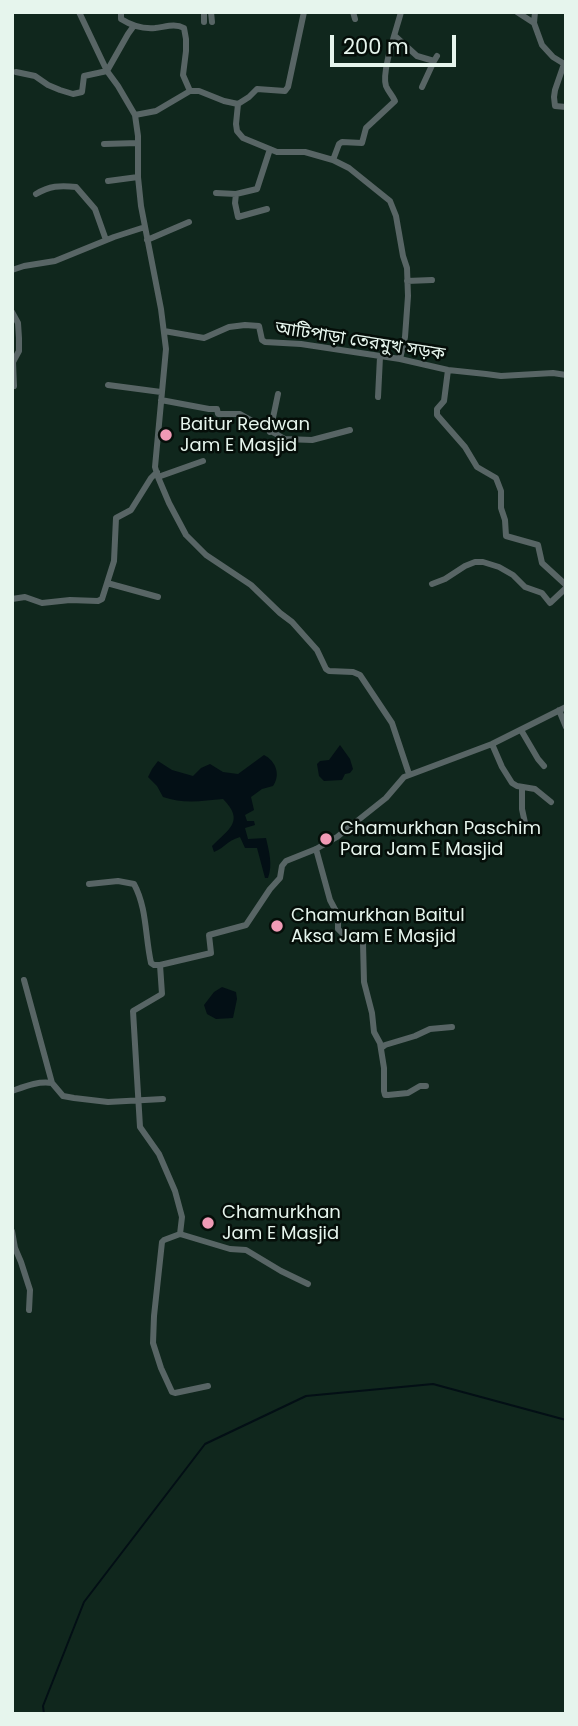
<!DOCTYPE html>
<html>
<head>
<meta charset="utf-8">
<style>
	body { margin:0 }
	#map { position:relative; width:578px; height:1726px; overflow:hidden; background:#10271d; font-family:Poppins,sans-serif }
	canvas { display:block }
	.frame { position:absolute; inset:0; border:14px solid #e6f5ed; pointer-events:none }
	.scale { position:absolute; left:330px; top:35px; width:126px; height:32px; box-sizing:border-box; border:4px solid #e6f5ed; border-top:0; padding-left:9px; font-size:21px; line-height:24px; white-space:nowrap; color:#e6f5ed; -webkit-text-stroke:5px #050e09; paint-order:stroke }
</style>
</head>
<body>
<div id="map">
<canvas width="578" height="1726"></canvas>
<div class="frame"></div>
<div class="scale">200 m</div>
</div>
<script>
const context = document.querySelector('canvas').getContext('2d');
context.lineJoin = 'round';
function paint(path, color) { context.fillStyle = color; context.fill(path, 'evenodd'); }
function stroke(path, color, width, dash) { context.strokeStyle = color; context.lineWidth = width; context.lineCap = dash ? 'butt' : 'round'; context.setLineDash(dash || []); context.stroke(path); }
function drawText(font, color, halo, rows, align = 'center') {
  context.font = font + ' Poppins,"Noto Sans Bengali",sans-serif'; context.lineWidth = 5; context.setLineDash([]); context.textBaseline = 'middle'; context.strokeStyle = halo; context.fillStyle = color; for (const [text, x, y, turn = 0] of rows) {
    context.save(); context.translate(x, y); context.rotate((+turn || 0) * Math.PI / 180); context.textAlign = isNaN(turn) ? turn : align; if (halo) context.strokeText(text, 0, 0); context.fillText(text, 0, 0); context.restore();
  }
}
paint(new Path2D(`
	M340,745L350,759L353,769L350,773L345,774L342,780L324,781L319,776L317,764L320,761L329,760Z
	M264,755C276,761 281,775 273,786L262,789L251,797L254,810L245,815L247,821H254L255,825L245,828L248,839L266,838C269,851 273,865 268,878H265L257,848H245L240,837C226,841 225,848 214,852L212,846C229,829 245,821 223,799C202,801 183,804 163,797L157,786L148,777L152,769L158,761L172,770L193,776L201,768L210,764L223,772L238,774Z
	M222,987L236,992L237,999L233,1018L216,1019L207,1014L204,1005L214,992Z`), '#030f15');
stroke(new Path2D(`
	M44,1714L43,1706L84,1602L205,1444L306,1396L433,1384L566,1420`), '#030f15', 2);
stroke(new Path2D(`
	M79,12L107,71L118,86L135,115L138,136V177L141,206L161,309L166,349L155,467L158,477L169,503L186,535L206,555L251,585L280,613L292,622L317,650L326,669L329,671L353,672L360,675L392,723L409,774
	M121,12V19C132,26 142,29 155,28C165,27 175,23 184,28L186,39V51L183,75L190,91
	M204,12V22
	M211,12L212,22
	M353,12L355,19
	M517,12L534,23L542,45L553,57L566,65
	M534,23L535,12
	M395,36L417,56L434,61L437,56
	M564,64L555,90L554,97L555,106L566,107
	M16,72L35,76L48,85L60,90L73,94L82,92L84,76L107,71L128,34L133,27
	M422,87L434,61
	M238,104L249,97L257,89L285,91L288,87L304,12
	M135,115L156,111L190,91H199L224,101L238,104L236,124L237,131L243,138L277,152H305L333,160L349,168L390,201L396,216L403,256L407,268L408,296L405,337L400,359
	M104,144L138,143
	M333,160L339,144L342,142L362,143L366,128L395,101C392,95 388,91 386,86C381,72 397,28 401,12
	M108,181L138,177
	M216,193L236,194L257,189L270,149
	M36,194C49,186 60,185 76,187L95,209L106,240
	M236,194L235,203L238,217L267,209
	M147,240L189,222
	M12,270L24,266L55,261L114,237L145,227
	M407,281L432,280
	M12,312L18,323L19,338V351L13,362L14,386
	M164,331L204,338L229,327L245,325L259,326L262,340L265,342L301,344L400,359L448,370L486,374L501,376L553,373L566,375
	M448,370L444,401L437,409V415L465,447L477,467L496,478L501,491V508L505,520L506,536L538,545L542,563L566,585
	M108,385L161,392
	M378,397L380,357
	M161,400L209,409H217L218,414H240L285,439L312,440L350,430
	M270,432L278,394
	M158,477L203,461
	M107,583L158,597
	M432,584L445,579L465,566L475,562H483L499,567L513,575L525,587L542,593L550,603L566,588
	M12,599L25,597L42,603L70,600L98,601L102,599L114,561L116,518L131,510L151,478L157,472
	M559,710L566,727
	M521,730L538,759L544,766
	M492,744L502,767L512,783L517,786L535,789L551,802
	M522,788V809L525,823
	M316,849L330,900L338,915V929L342,933L359,937L363,943L364,982L372,1013L374,1032L380,1043L384,1068V1091L385,1095H388L408,1093L420,1086H426
	M89,884L118,881L134,884C147,908 145,936 151,963L154,965H160
	M24,980L52,1083
	M381,1048L385,1045L415,1036L430,1029L452,1027
	M12,1091C26,1086 38,1081 52,1083L63,1096L74,1098L108,1102L163,1099
	M12,1231L15,1248L21,1262L30,1290L29,1310
	M180,1234L230,1249L246,1250L281,1271L308,1284
	M208,1386L175,1393L172,1392L161,1368L153,1343L154,1316L162,1242L164,1240L180,1234L182,1217L175,1191L159,1154L140,1127L133,1011L162,994L160,965L211,953L209,935L246,925L270,889L280,878L282,866L286,861L316,849L337,837L386,798L404,777L492,744L566,707`), '#586565', 6);
for (const [x, y, r, color] of [
	[166,435,7,"#f09ab5"],
	[326,839,7,"#f09ab5"],
	[277,926,7,"#f09ab5"],
	[208,1223,7,"#f09ab5"]
]) { const dot = new Path2D(); dot.arc(x, y, r, 0, 2 * Math.PI); context.fillStyle = color; context.fill(dot); stroke(dot, '#050e09', 2.5); }
drawText('18px', '#e6f5ed', '#050e09', [
	["আটিপাড়া তেরমুখ সড়ক",360,342,9]
]);
drawText('18px', '#e6f5ed', '#050e09', [
	["Baitur Redwan",180,425],
	["Jam E Masjid",180,446],
	["Chamurkhan Paschim",340,829],
	["Para Jam E Masjid",340,850],
	["Chamurkhan Baitul",291,916],
	["Aksa Jam E Masjid",291,937],
	["Chamurkhan",222,1213],
	["Jam E Masjid",222,1234]
], 'left');
</script>
</body>
</html>
